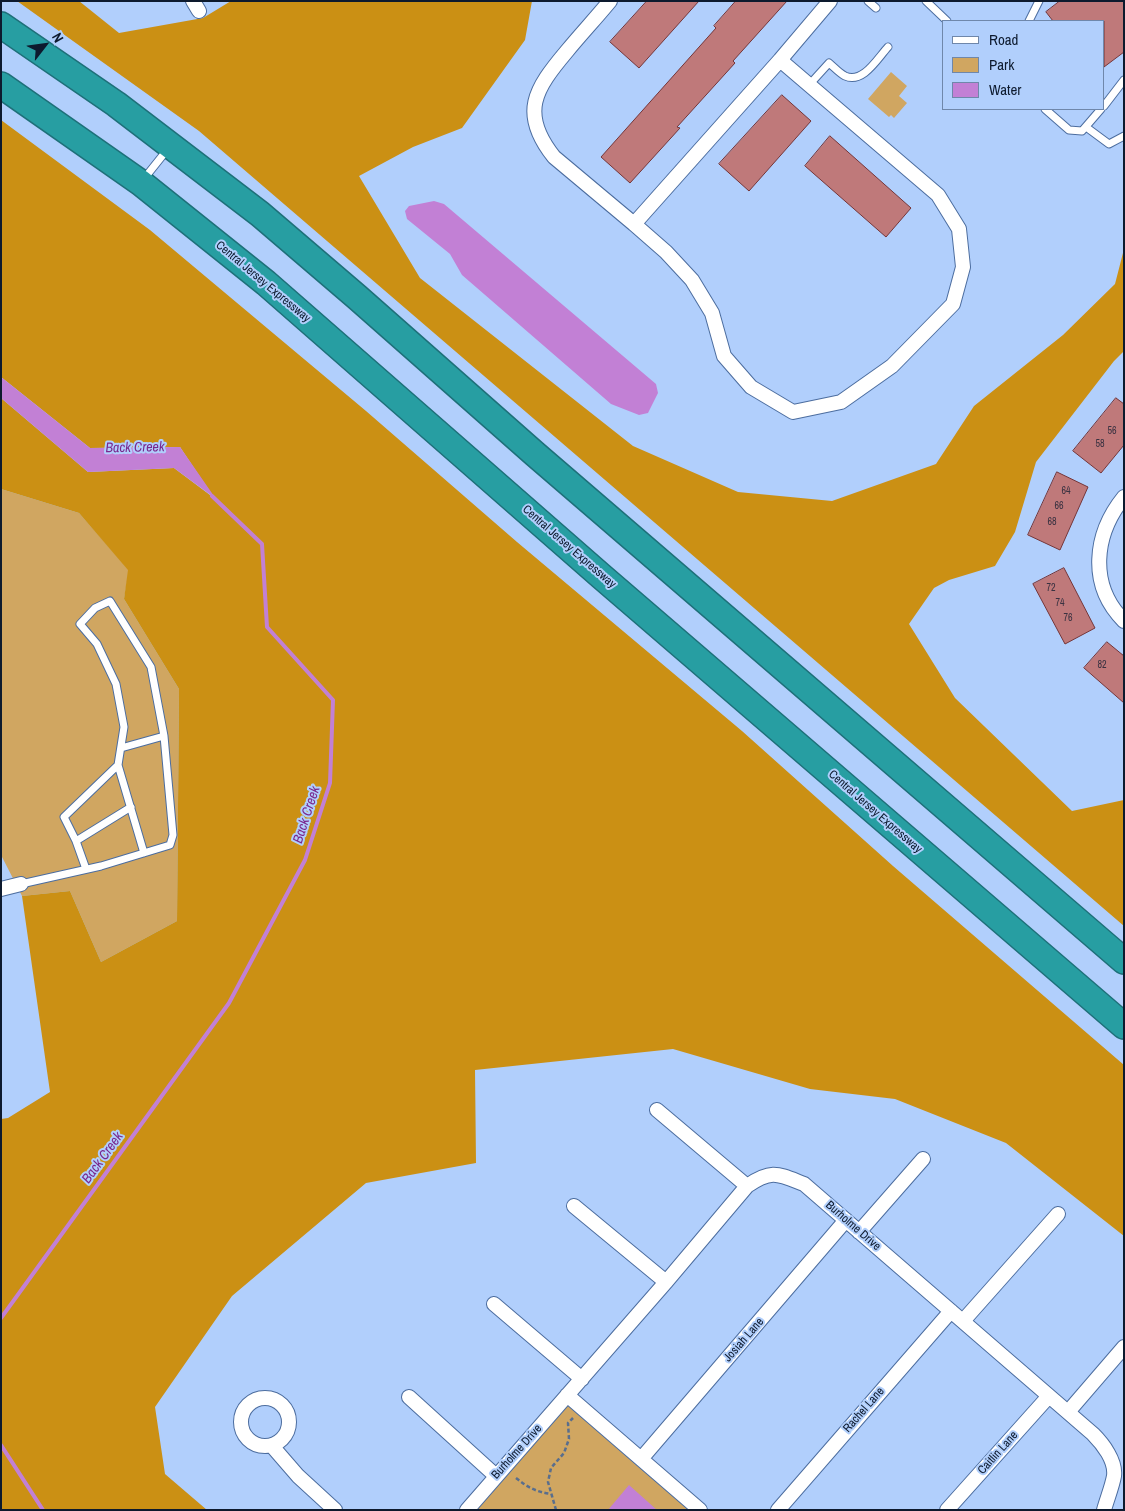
<!DOCTYPE html>
<html>
<head>
<meta charset="utf-8">
<style>
	body { margin:0 }
	#map { position:relative; width:1125px; height:1511px; overflow:hidden; background:#b1cffc; font-family:"Archivo Narrow",sans-serif }
	canvas { display:block }
	.frame { position:absolute; inset:0; border:2px solid #0d1a2e; pointer-events:none }
	.legend { position:absolute; left:942px; top:20px; width:162px; height:90px; box-sizing:border-box; background:#b1cffc; border:1px solid #6f87aa; margin:0; padding:6px 9px; list-style:none; font-size:15px; color:#0d1a2e }
	.legend li { display:flex; align-items:center; gap:10px; height:25px }
	.legend b { width:25px; border:1px solid #6f87aa }
	.north { position:absolute; left:20px; top:20px; width:50px; height:50px; -webkit-text-stroke:4px #b1cffc; paint-order:stroke; rotate:60deg; font-size:14px; font-weight:700; line-height:20px; text-align:center; color:#0d1a2e }
	.north::after { content:''; display:block; margin:auto; width:18px; height:22px; background:#0d1a2e; clip-path:polygon(50% 0,100% 100%,50% 72%,0 100%) }
</style>
</head>
<body>
<div id="map">
<canvas width="1125" height="1511"></canvas>
<div class="frame"></div>
<ul class="legend">
<li><b style="height:6px;background:#fff"></b>Road</li>
<li><b style="height:14px;background:#d0a661"></b>Park</li>
<li><b style="height:14px;background:#c280d5"></b>Water</li>
</ul>
<div class="north">N</div>
</div>
<script>
const context = document.querySelector('canvas').getContext('2d');
context.lineJoin = 'round';
function paint(path, color) { context.fillStyle = color; context.fill(path, 'evenodd'); }
function stroke(path, color, width, dash) { context.strokeStyle = color; context.lineWidth = width; context.lineCap = dash ? 'butt' : 'round'; context.setLineDash(dash || []); context.stroke(path); }
function drawText(font, color, halo, rows, align = 'center') {
  context.font = font + ' "Archivo Narrow",sans-serif'; context.lineWidth = 4; context.setLineDash([]); context.textBaseline = 'middle'; context.strokeStyle = halo; context.fillStyle = color; for (const [text, x, y, turn = 0] of rows) {
    context.save(); context.translate(x, y); context.rotate((+turn || 0) * Math.PI / 180); context.textAlign = isNaN(turn) ? turn : align; if (halo) context.strokeText(text, 0, 0); context.fillText(text, 0, 0); context.restore();
  }
}
paint(new Path2D(`
	M891,72L907,86L899,96L907,103L894,118L891,115L889,117L868,99Z
	M1,489L79,513L129,570L124,599L179,689L177,921L101,962L70,891L22,896L1,855Z
	M567,1395L700,1510H468Z`), '#d0a661');
paint(new Path2D(`
	M17,1H79L119,33L203,18L231,1H532L525,40L462,128L413,147L359,176L420,278L633,446L738,492L832,501L936,464L974,406L1063,335L1115,284L1124,249V351L1114,361L1036,462L1015,532L995,566L949,580L934,588L909,624L955,698L1072,811L1124,800V926L199,131Z
	M1,120L150,230L366,411L517,542L742,731L893,866L1124,1065V1236L1006,1143L895,1099L810,1089L673,1049L475,1070L476,1163L366,1183L232,1296L155,1407L165,1474L207,1510H1V1119L8,1118L50,1092L22,896L70,891L101,962L177,921L179,689L124,599L128,570L79,513L1,489V398L88,472L174,468L214,498L180,447L90,448L1,377Z`), '#cb9014');
paint(new Path2D(`
	M434,201L444,204L656,384L658,393L648,413L639,415L611,404L462,275L450,254L407,219L405,211L409,206Z
	M1,377L90,448L180,447L216,499L174,468L88,472L1,398Z
	M629,1485L657,1510H608Z`), '#c280d5');
stroke(new Path2D(`
	M1,1318L229,1003L305,860L330,783L333,700L267,627L262,544L212,496
	M1,1445L43,1510`), '#c280d5', 4);
const building = new Path2D(`
	M647,1H699L639,68L610,42Z
	M736,1H787L733,61L735,63L677,127L680,128L630,183L601,157L716,28L714,26Z
	M1060,1H1124V52L1104,67V21H1053L1046,12Z
	M782,95L811,121L749,191L719,164Z
	M830,136L911,208L886,237L805,166Z
	M1116,398L1124,404V445L1101,473L1073,451Z
	M1057,472L1088,487L1060,550L1028,535Z
	M1064,568L1095,628L1065,644L1033,584Z
	M1107,642L1124,656V703L1084,668Z`);
paint(building, '#bf797a');
stroke(building, '#743538', 1);
const lane = new Path2D(`
	M868,1L876,8
	M926,1L947,21
	M1029,21L1039,1
	M809,85L829,63C834,67 839,73 845,76C863,84 877,59 888,47
	M1104,106L1124,80
	M1045,109L1069,130L1082,131L1101,109
	M1086,127L1109,144L1124,136
	M143,180L167,150
	M121,748L164,736
	M118,765L144,853
	M76,841L131,807
	M21,884L101,866L170,845L173,835L164,736L151,667L110,601L95,608L80,624L97,644L116,684L124,727L118,765L64,817L76,841L86,869`);
const street = new Path2D(`
	M193,1L199,11
	M610,1C596,18 581,34 567,51C535,89 519,113 554,157L634,224L780,60L830,1
	M634,224L666,252L692,280L712,313L724,356L751,387L793,412L841,402L892,366L953,304L963,267L959,229L938,195L780,60
	M1124,497C1094,534 1088,585 1124,621
	M1,889L21,884
	M657,1110L747,1186
	M574,1206L666,1282
	M859,1232L923,1159
	M494,1304L582,1379
	M963,1321L1058,1214
	M567,1395L700,1510
	M409,1397L496,1476
	M241 1422a24 24 0 1 1 48 0a24 24 0 1 1-48 0Z
	M1068,1412L1124,1347
	M272,1446L298,1476L335,1510
	M641,1459L846,1220
	M467,1510L666,1282L747,1186C772,1169 778,1174 804,1184L1093,1434C1103,1444 1116,1461 1114,1476C1112,1487 1107,1499 1104,1510
	M778,1510L951,1311
	M947,1510L1049,1396`);
const highway = new Path2D(`
	M1,25L116,104L260,214L357,297L535,454L1124,961
	M1,85L141,183L266,283L601,576L1124,1026`);
stroke(lane, '#4c6d9f', 9);
stroke(street, '#4c6d9f', 16);
stroke(highway, '#1e7079', 28);
stroke(new Path2D(`
	M516,1478C527,1487 536,1492 551,1494
	M556,1510L548,1482L551,1468L564,1453L569,1439L568,1423L573,1418`), '#596e8d', 2.5, [4, 2.5]);
stroke(lane, '#fff', 7);
stroke(street, '#fff', 14);
stroke(highway, '#279ea2', 25);
drawText('10px', '#3a3241', null, [
	["56",1112,431],
	["58",1100,444],
	["64",1066,491],
	["66",1059,506],
	["68",1052,522],
	["72",1051,588],
	["74",1060,603],
	["76",1068,618],
	["82",1102,665]
]);
drawText('12px', '#0d1a2e', '#b1cffc', [
	["Central Jersey Expressway",263,282,40],
	["Central Jersey Expressway",569,547,41],
	["Central Jersey Expressway",875,812,41],
	["Burholme Drive",853,1226,41],
	["Josiah Lane",744,1340,-49],
	["Rachel Lane",864,1410,-49],
	["Burholme Drive",517,1452,-48],
	["Caitlin Lane",998,1453,-48]
]);
drawText('italic 14px', '#79288e', '#b1cffc', [
	["Back Creek",135,448,-1],
	["Back Creek",307,815,-72],
	["Back Creek",103,1158,-54]
]);
</script>
</body>
</html>
